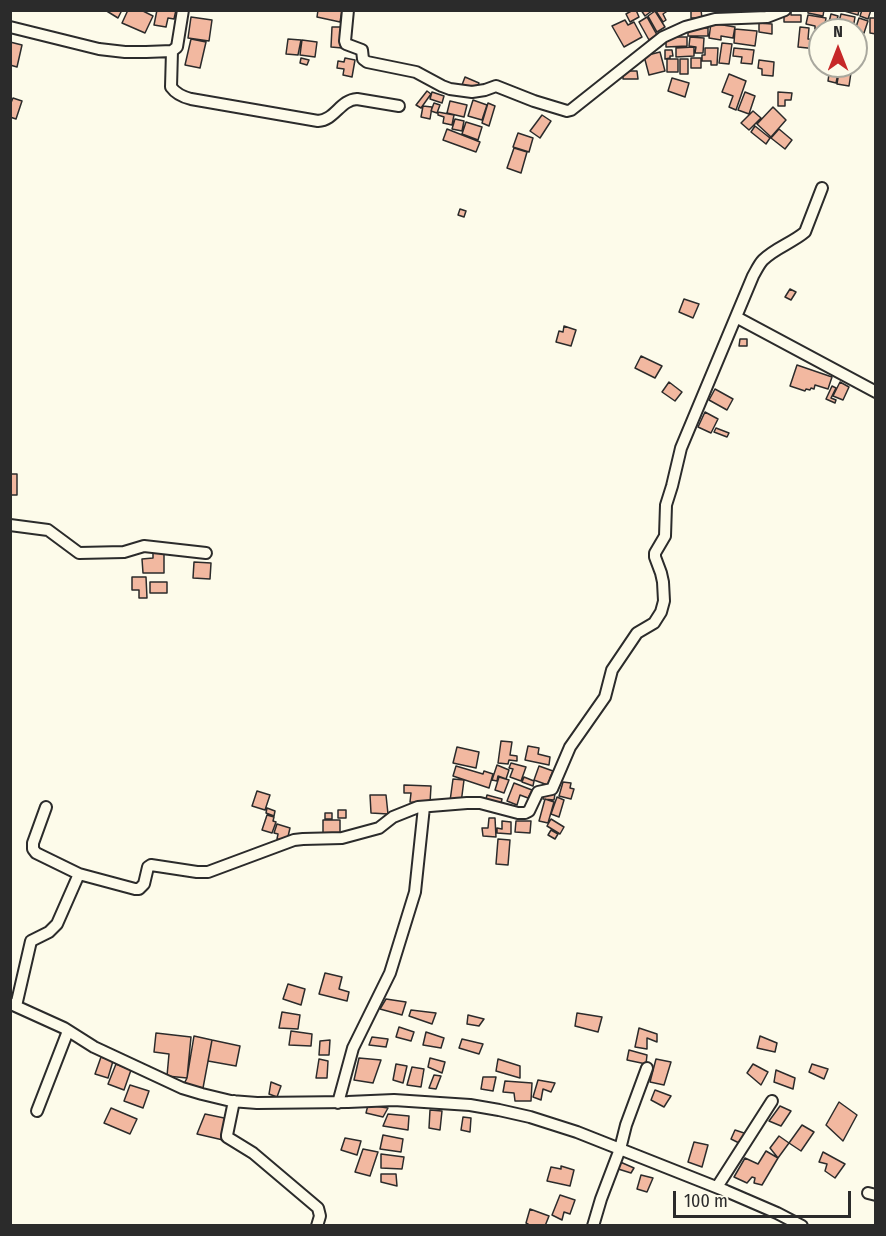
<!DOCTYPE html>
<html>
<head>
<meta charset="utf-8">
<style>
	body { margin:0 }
	#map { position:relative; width:886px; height:1236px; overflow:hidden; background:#fdfbea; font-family:"Fira Sans Condensed",sans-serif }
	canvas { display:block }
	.frame { position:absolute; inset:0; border:12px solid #2b2b2b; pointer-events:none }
	.north { position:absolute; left:808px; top:18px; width:60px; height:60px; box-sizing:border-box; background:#fdfbea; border:2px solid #a9a89e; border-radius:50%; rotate:0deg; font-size:16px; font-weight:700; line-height:24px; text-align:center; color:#2b2b2b }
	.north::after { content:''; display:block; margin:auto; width:21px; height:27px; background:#c62828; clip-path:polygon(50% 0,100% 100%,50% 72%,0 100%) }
	.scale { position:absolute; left:673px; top:1191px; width:178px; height:27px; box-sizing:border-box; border:3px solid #2b2b2b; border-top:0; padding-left:8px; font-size:18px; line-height:21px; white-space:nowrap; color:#2b2b2b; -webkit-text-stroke:4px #fdfbea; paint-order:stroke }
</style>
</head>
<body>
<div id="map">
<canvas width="886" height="1236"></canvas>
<div class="frame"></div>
<div class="north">N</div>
<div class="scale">100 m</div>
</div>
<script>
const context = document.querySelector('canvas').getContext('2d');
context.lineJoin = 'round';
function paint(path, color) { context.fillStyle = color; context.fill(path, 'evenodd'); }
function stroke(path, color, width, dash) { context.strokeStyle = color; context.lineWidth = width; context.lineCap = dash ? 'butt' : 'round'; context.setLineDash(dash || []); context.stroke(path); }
const building = new Path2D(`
	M105,10H122L118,18Z
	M128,10H141L153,16L145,33L122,23Z
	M157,10H176L174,19L168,18L166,27L154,25Z
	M318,10H342L340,22L317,17Z
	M633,10H636L639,17L630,22L626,14Z
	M641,10H653L645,16Z
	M657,10H669L663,14L666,20L663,22L656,11Z
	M681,10H701L702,18H691V11Z
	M808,10H824L823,16L808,13Z
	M841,10H859L858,15Z
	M862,10H871L868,19L860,16Z
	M655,11L665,27L657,32L648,16Z
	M784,12H791V15H801V22H784Z
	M831,14L838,16L836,24L829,22Z
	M841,14L855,17L853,29L845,27L844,30L837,29Z
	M808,15L826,18L824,30L815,29V26L806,24Z
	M191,17L212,20L209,41L188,38Z
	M647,17L657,35L649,40L639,22Z
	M859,18L868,21L864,33L855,30Z
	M870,18H876V34L870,33Z
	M625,20L628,25L634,22L642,37L624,47L612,26Z
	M711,23L735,27L733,38L721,36V40L709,38Z
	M759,23L772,24V34L759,32Z
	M332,27H341L340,34H343L342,48L331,47Z
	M800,27L809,28L808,39L819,40L817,49L798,47Z
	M688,28H708V36H688Z
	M735,29L757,31L755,46L734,43Z
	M666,37H687V46L666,47Z
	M690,37L704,38L703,53H695L696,47L689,46Z
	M191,39L206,42L200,68L185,65Z
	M288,39L301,40L298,55L286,54Z
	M302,40L317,42L315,57L300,55Z
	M10,42L22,45L17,67L10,65Z
	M722,43L732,44L729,64L719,63Z
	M694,47V56L676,57V48Z
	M705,48H718L717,65H711V61H702V55H705Z
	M734,48L754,50L752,64L741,63L742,57L733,56Z
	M665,50H672L673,56H670V58L665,59Z
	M660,52L665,71L649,75L644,56Z
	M301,58L309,60L307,65L300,63Z
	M345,58L355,60L352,77L343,75L344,69L337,68L338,61L344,62Z
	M691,58H701V68H691Z
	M667,59H678V72H667Z
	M680,59H688V74H680Z
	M759,60L774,62L773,76L762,75V69L758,68Z
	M840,66H852L849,86L837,84Z
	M830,67L839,69L836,83L828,81Z
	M623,71H637L638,79H623Z
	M729,74L746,81L736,110L729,107L733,96L722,92Z
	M465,77L479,83L476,91L462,85Z
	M672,78L689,83L685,97L668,91Z
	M427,91L431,94L421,108L416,105Z
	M432,92L444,96L442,103L430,99Z
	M745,92L755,96L749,114L738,110Z
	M778,92L792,93L791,100H785V106H778Z
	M13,98L22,101L16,119L10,117V105Z
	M473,100L487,105L482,120L468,116Z
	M450,101L467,105L464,117L447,113Z
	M434,103L440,105L437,113L431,111Z
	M488,103L495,106L489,126L482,123Z
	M423,106L432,107L430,119L421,117Z
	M773,107L786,120L771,137L757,124Z
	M753,111L761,118L749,130L741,123Z
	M438,112L454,115L452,125L443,123L444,117L438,115Z
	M542,115L551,121L540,138L530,131Z
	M455,119L464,121L462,131L452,129Z
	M466,122L482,127L478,140L462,134Z
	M755,126L770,138L766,144L751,132Z
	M447,129L480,142L476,152L443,140Z
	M779,129L792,140L785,149L771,138Z
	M518,133L533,138L529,152L513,147Z
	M514,148L527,152L521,173L507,168Z
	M460,209L466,211L464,217L458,215Z
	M790,289L796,292L791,300L785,297Z
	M684,299L699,304L693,318L679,312Z
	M564,326L576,330L571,346L556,342L559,331L563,332Z
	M740,339H747V346H739Z
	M641,356L662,366L655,378L635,368Z
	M797,365L832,377L828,389L815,385L814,389L811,388L810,390L806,389L805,391L790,386Z
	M669,382L682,392L675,401L662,392Z
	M840,382L849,387L843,400L833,396Z
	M832,386L836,388L831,398L836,400L835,403L826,399Z
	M715,389L733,399L727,410L709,400Z
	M705,412L718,419L711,433L698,427Z
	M716,428L729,433L727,437L714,432Z
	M10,474H17V495H11V500Z
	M153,553H164V573H143L142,559L153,558Z
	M194,562L211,563L210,579L193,578Z
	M132,577H146L147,598H139V590H132Z
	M150,582H167V593H150Z
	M501,741L512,742L510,755L517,756V761L509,760L508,764L498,763Z
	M528,746L539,748L538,754L550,757L549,765L525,760Z
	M457,747L479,752L476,768L453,763Z
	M511,763L526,767L521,781L510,777L513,769L509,768Z
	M497,765L509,770L506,779L498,776L497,781L492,780Z
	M456,766L483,774L484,771L493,774L489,788L453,776Z
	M539,766L553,771L550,778L555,780L553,787L534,780Z
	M499,777L509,780L504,793L495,790Z
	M524,777L534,781L533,786L522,782Z
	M453,779L464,780L461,803L450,801Z
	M563,782L571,783L570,788L574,789L571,799L559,796Z
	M514,783L532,790L528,798L520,795L517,805L507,801Z
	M404,785L431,786L430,803L410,802L411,793H404Z
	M257,791L270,795L265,810L252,806Z
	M544,792L555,794L554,800L543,799Z
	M370,795H386L388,814L371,813Z
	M487,795L502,799L500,808L485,803Z
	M557,797L564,800L559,817L551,814Z
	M545,799L554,802L548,823L539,821Z
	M267,808L275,811L274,816L266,813Z
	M338,810H346V818H338Z
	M325,813H332V819H325Z
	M267,815L274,817L273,821L276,822L272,833L262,830Z
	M489,818H495L496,837L483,836L482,828H488Z
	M551,819L564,827L560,834L547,826Z
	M323,820H340V837H323Z
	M502,821L511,822V834L497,833V828L502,829Z
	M516,821H531L530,833L515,832Z
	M277,824L290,828L287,841L277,839L278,834L274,833Z
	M551,830L558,834L555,839L548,835Z
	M498,839L510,840L508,865L496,864Z
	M325,973L342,977L339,989L349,992L347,1001L319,994Z
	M288,984L305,989L301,1005L283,999Z
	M386,999L406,1002L402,1015L380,1009Z
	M411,1010L436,1013L432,1024L409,1016Z
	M282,1012L300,1015L298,1029L279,1028Z
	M577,1013L602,1017L598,1032L575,1026Z
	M468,1015L484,1019L479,1026L467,1024Z
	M399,1027L414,1032L411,1041L396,1037Z
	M639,1028L657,1034V1042L647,1038V1049L635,1047Z
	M291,1031L312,1034L311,1046L289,1045Z
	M426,1032L444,1038L441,1048L423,1045Z
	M156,1033L191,1037L187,1078L167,1076L169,1054L154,1052Z
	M194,1036L212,1040L203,1088L184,1084L187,1078Z
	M760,1036L777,1043L775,1052L757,1048Z
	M372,1037L388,1039L386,1047L369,1045Z
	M462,1039L483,1044L479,1054L459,1048Z
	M212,1040L240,1046L236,1066L208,1061Z
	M330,1040L329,1055H319L320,1041Z
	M629,1050L647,1055L646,1064L627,1060Z
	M101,1057L113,1061L108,1078L95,1074Z
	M359,1058L381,1060L373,1083L354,1080Z
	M430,1058L445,1062L442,1073L428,1067Z
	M319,1059L328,1061L327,1078H316Z
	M498,1059L520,1066V1078L496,1071Z
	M656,1059L671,1062L664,1085L650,1082Z
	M116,1064L131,1070L124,1090L108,1084Z
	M396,1064L407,1066L403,1083L393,1080Z
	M753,1064L768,1072L761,1085L747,1073Z
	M812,1064L828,1069L824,1079L809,1072Z
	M412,1067L424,1069L421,1087L407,1085Z
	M776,1070L795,1078L793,1089L774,1082Z
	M434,1075L441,1076L436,1089L429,1088Z
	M483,1077H496L493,1091L481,1089Z
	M538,1080L555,1083L551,1092L543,1089L541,1100L533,1097Z
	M505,1081L532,1083L531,1101H515L514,1093L503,1092Z
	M271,1082L281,1086L277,1097L269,1094Z
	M130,1085L149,1091L143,1108L124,1101Z
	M655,1090L671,1096L664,1107L651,1100Z
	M839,1102L857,1115L843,1141L826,1125Z
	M368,1105L388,1108L383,1117L366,1113Z
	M780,1106L791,1111L781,1126L769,1121Z
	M111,1108L137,1119L130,1134L104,1123Z
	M430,1110L442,1111L440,1130L429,1128Z
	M205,1114L229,1119L223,1140L197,1134Z
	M388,1114L409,1116L408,1130L383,1126Z
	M463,1117L471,1118L470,1132L461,1130Z
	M802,1125L814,1132L801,1151L789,1143Z
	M735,1130L750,1135L741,1144L731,1139Z
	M383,1135L403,1139L401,1152L380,1149Z
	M779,1136L789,1143L778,1158L770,1148Z
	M345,1138L361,1141L357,1155L341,1150Z
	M694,1142L708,1145L702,1167L688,1162Z
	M363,1149L378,1152L370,1176L355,1172Z
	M766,1151L778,1158L762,1185L754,1183L755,1178L752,1177L747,1183L734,1177L745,1158L758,1164Z
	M823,1152L845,1164L835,1178L825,1171L827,1164L819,1162Z
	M381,1154L404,1157L402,1169L381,1168Z
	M618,1161L634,1168L631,1173L615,1168Z
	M561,1166L574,1170L570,1186L547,1181L551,1167L561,1169Z
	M381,1174H396L397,1186L381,1182Z
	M641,1175L653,1178L647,1192L637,1189Z
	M560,1195L575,1200L570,1214L564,1212L562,1220L552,1215Z
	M530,1209L549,1216L545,1226H531L526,1223Z`);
paint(building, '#f2b8a0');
stroke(building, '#2b2b2b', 1.5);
const minor = new Path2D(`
	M348,10L345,41L346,44L362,50L363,59L367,62L416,72L442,86L450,89L472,92L485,90L496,86L534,101L567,111L571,110L663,37L685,27L715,19L767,17L785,10
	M10,27L99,49L125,52H146L172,51L177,47L183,10
	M172,51L171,87C176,94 183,97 191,99L318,121C335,120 340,100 357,99L399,106
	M736,317L876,392
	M10,525L48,530L79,553L124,552L144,546L206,553
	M46,807L33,843V849L36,853L79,874
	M11,1004L64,1028L94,1047L182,1088L202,1094L231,1101L257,1103L348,1102L394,1100L470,1105L499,1110L530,1117L577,1132L726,1191L777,1213L802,1226
	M16,1006L31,941L49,932L57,924L79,874L135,889H139L144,884L148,867L151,865L197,872H208L294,840L303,839L342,838L379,828L393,817L418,807L467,803H480L518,813H525L529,811L538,792L552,789L570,747L605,697L612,670L637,633L654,623L661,612L664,601L663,582L661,573L655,557V553L665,536L666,505L672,486L681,448L753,276C756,271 759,264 763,260C775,248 792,243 805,232L822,188
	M234,1101L227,1135V1137L253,1153L318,1208L320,1216L317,1226
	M338,1103L353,1048L390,973L415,892L424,807
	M37,1111L68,1031
	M717,1187L772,1101
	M868,1193L876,1195
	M593,1226L601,1199L620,1149L626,1125L647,1068`);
stroke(minor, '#2b2b2b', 14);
stroke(minor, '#fdfbea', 10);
</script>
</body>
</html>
